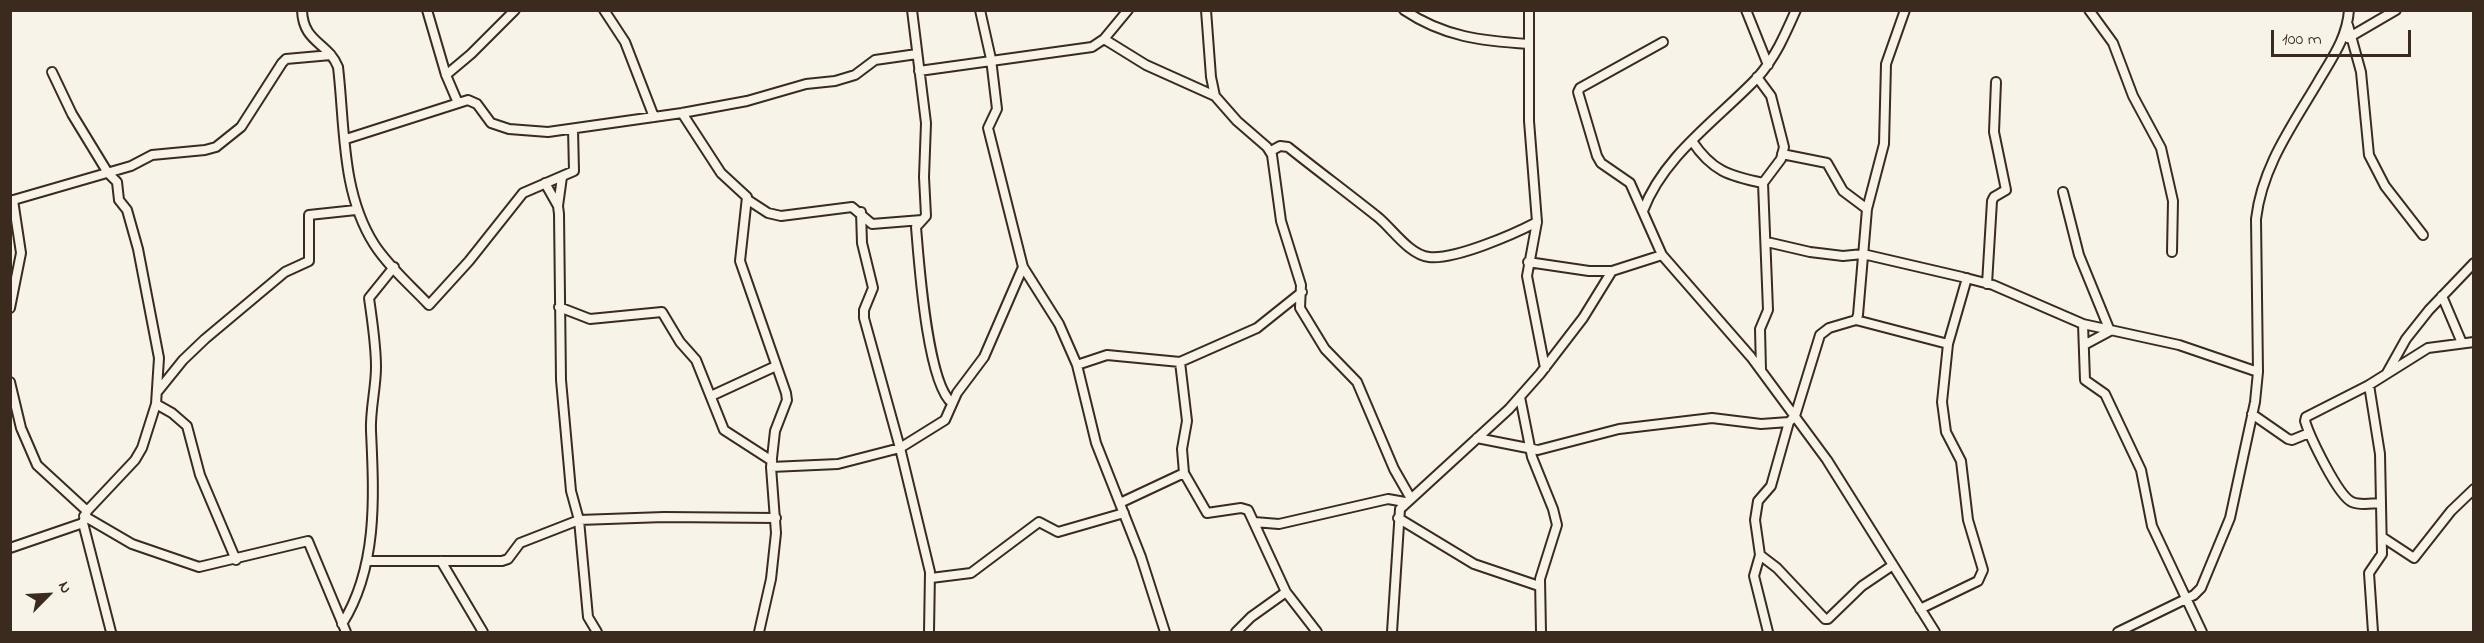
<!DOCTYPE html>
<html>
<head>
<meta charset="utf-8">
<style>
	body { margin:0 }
	#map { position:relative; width:2484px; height:643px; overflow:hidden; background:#f7f3e8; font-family:"Indie Flower",sans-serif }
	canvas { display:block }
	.frame { position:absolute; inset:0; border:12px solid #3b2a1e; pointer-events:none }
	.north { position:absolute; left:18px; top:565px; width:60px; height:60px; -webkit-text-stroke:4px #f7f3e8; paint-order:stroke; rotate:66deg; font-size:16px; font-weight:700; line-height:24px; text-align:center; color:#3b2a1e }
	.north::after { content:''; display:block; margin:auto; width:21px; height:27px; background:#3b2a1e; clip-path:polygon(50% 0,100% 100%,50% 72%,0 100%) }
	.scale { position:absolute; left:2271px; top:30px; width:140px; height:27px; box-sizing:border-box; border:3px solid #3b2a1e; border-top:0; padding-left:8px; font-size:18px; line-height:21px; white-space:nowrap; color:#3b2a1e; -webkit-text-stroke:4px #f7f3e8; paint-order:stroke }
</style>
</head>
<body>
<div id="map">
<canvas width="2484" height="643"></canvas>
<div class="frame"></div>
<div class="north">N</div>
<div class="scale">100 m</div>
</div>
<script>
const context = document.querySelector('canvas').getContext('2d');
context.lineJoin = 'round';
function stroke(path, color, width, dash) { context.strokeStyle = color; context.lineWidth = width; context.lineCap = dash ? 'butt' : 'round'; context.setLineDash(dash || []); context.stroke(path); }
const minor = new Path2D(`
	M302,10C303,43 328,42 338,67C345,126 341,192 374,244C388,266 411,286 429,305L469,261L523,193L574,171L573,129
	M427,10L446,75L458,103
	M604,10L625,42L654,117
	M912,10L926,123L924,177L926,216L916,227C919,262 927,383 952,403
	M980,10L991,59L997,109L988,128L1023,267L1059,324L1077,365L1096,443L1141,557L1165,632
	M1206,10L1211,77L1215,96L1237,121L1267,147L1272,155L1281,221L1301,285L1300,308L1325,349L1357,382L1394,469L1410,497
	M1404,10C1444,37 1482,41 1529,44
	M1529,10V121L1537,222L1527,276L1545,368
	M1746,10L1768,65
	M2089,10L2113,43L2133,96L2161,148L2173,201L2172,252
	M2348,25L2361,72L2369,155L2385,186L2423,235
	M2348,38L2396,10
	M1104,39L1146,65L1215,96
	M1663,42L1580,88L1578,92L1597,156L1601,163L1630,183L1662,255L1751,357L1827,460L1935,632
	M919,71L1092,47L1104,39L1128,10
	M52,72L72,114L108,173L117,182L119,200L127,210L138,249L159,358L156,404L142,448L135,460L87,511
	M446,75L471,54L515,10
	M1757,77L1771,96L1784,147L1781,159L1763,183L1768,310L1760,329L1761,370
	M682,113L721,173L747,197L740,261L786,393L787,400L775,431L771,467L776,533L771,579L759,632
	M346,139L468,100L477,104L491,123L509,129L548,132L682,113L747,101L806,84L835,81L855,75L875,60L917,54
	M1692,141C1712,171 1729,176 1763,183
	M1271,151L1280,146L1288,147C1318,171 1349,194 1379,218C1393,230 1410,255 1429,257C1455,260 1514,234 1537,222
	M1782,154L1827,163L1843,191L1867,209
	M545,183L558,206L559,214L561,380L571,491L579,520L588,617L597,632
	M2063,192L2079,255L2110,331L2084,345
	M748,200L768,213L781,216L852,207L872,224L922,220
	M10,201L131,166L152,155L205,150L216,147L241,127L282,63L286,59L331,55
	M558,206L562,177
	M1643,211C1663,156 1718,119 1757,78C1775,58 1785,35 1796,10
	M861,212L862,243L873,288L864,310V318L900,448L930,572L929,632
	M1767,242L1810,252L1843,256L1863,254L1962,277L1993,285L2083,324L2179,345L2258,372
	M1528,262L1589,271H1612
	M1987,284L1992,201L1994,197L2006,190L1994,132L1996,82
	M2442,296L2462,343
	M559,307L590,319L662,312L680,342L696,360L724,430L772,461
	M10,308L21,253L13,200
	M1856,320L1948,344
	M2083,324L2085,380L2105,394L2141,470L2152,526L2202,632
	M1180,362L1187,421L1182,449L1184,473L1207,513L1241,508L1248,510L1286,592L1317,632
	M1077,365L1107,355L1180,362L1257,328L1302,292
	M2387,373L2406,339L2429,310L2474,263
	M10,382L21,428L37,465L87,511L83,523L111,632
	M2369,385L2380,454L2382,554L2369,573L2373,632
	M158,391L183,360L205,339L285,272L309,261V215L356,210
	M711,396L776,366
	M1520,397L1532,457L1553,509L1557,525L1540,579L1541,632
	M156,404L172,413L187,426L200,475L236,560
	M2252,414L2288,439L2292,440L2309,433
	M1477,438L1538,450L1619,429L1712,418L1761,424L1789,422L1795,416L1820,335L1829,328L1856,320L1858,315L1867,209L1884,144L1886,64L1905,10
	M771,467L838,464L900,448L945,420L957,393L984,357L1023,267
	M1120,503L1184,473
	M2381,503C2372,503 2361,506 2352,502C2338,496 2310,437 2305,421L2306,417L2369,385L2428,348L2474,342
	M84,516L132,544L199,567L308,541L346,632
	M1398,518L1474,564L1539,586
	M1254,522L1279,524L1388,499L1405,502
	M2382,537L2414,558L2451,511L2474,489
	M10,548L83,523
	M1760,555L1777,568L1825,619H1828L1862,586L1893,565
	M367,561H502L508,559L520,543L579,520L664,517L776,518
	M441,561L483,632
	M931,578L971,573L1039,522L1058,532L1124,513
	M1920,609L1978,581L1983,570L1968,520L1961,461L1946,432L1942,402L1948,344L1967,278
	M342,624C378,567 374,496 371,431C370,410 376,388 376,367C376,344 372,320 369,298L394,267
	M1236,632L1251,617L1286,592
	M1392,632L1400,509L1509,409L1540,374L1583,318L1612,271L1662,255
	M1768,632L1754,576L1760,555L1755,520L1758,501L1771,486L1789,422
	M2118,632L2194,595L2201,588L2230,518L2255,402L2258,372L2256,219C2262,167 2292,126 2318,82C2332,58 2347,38 2349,10`);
stroke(minor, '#3b2a1e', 12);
stroke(minor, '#f7f3e8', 8);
</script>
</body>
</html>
